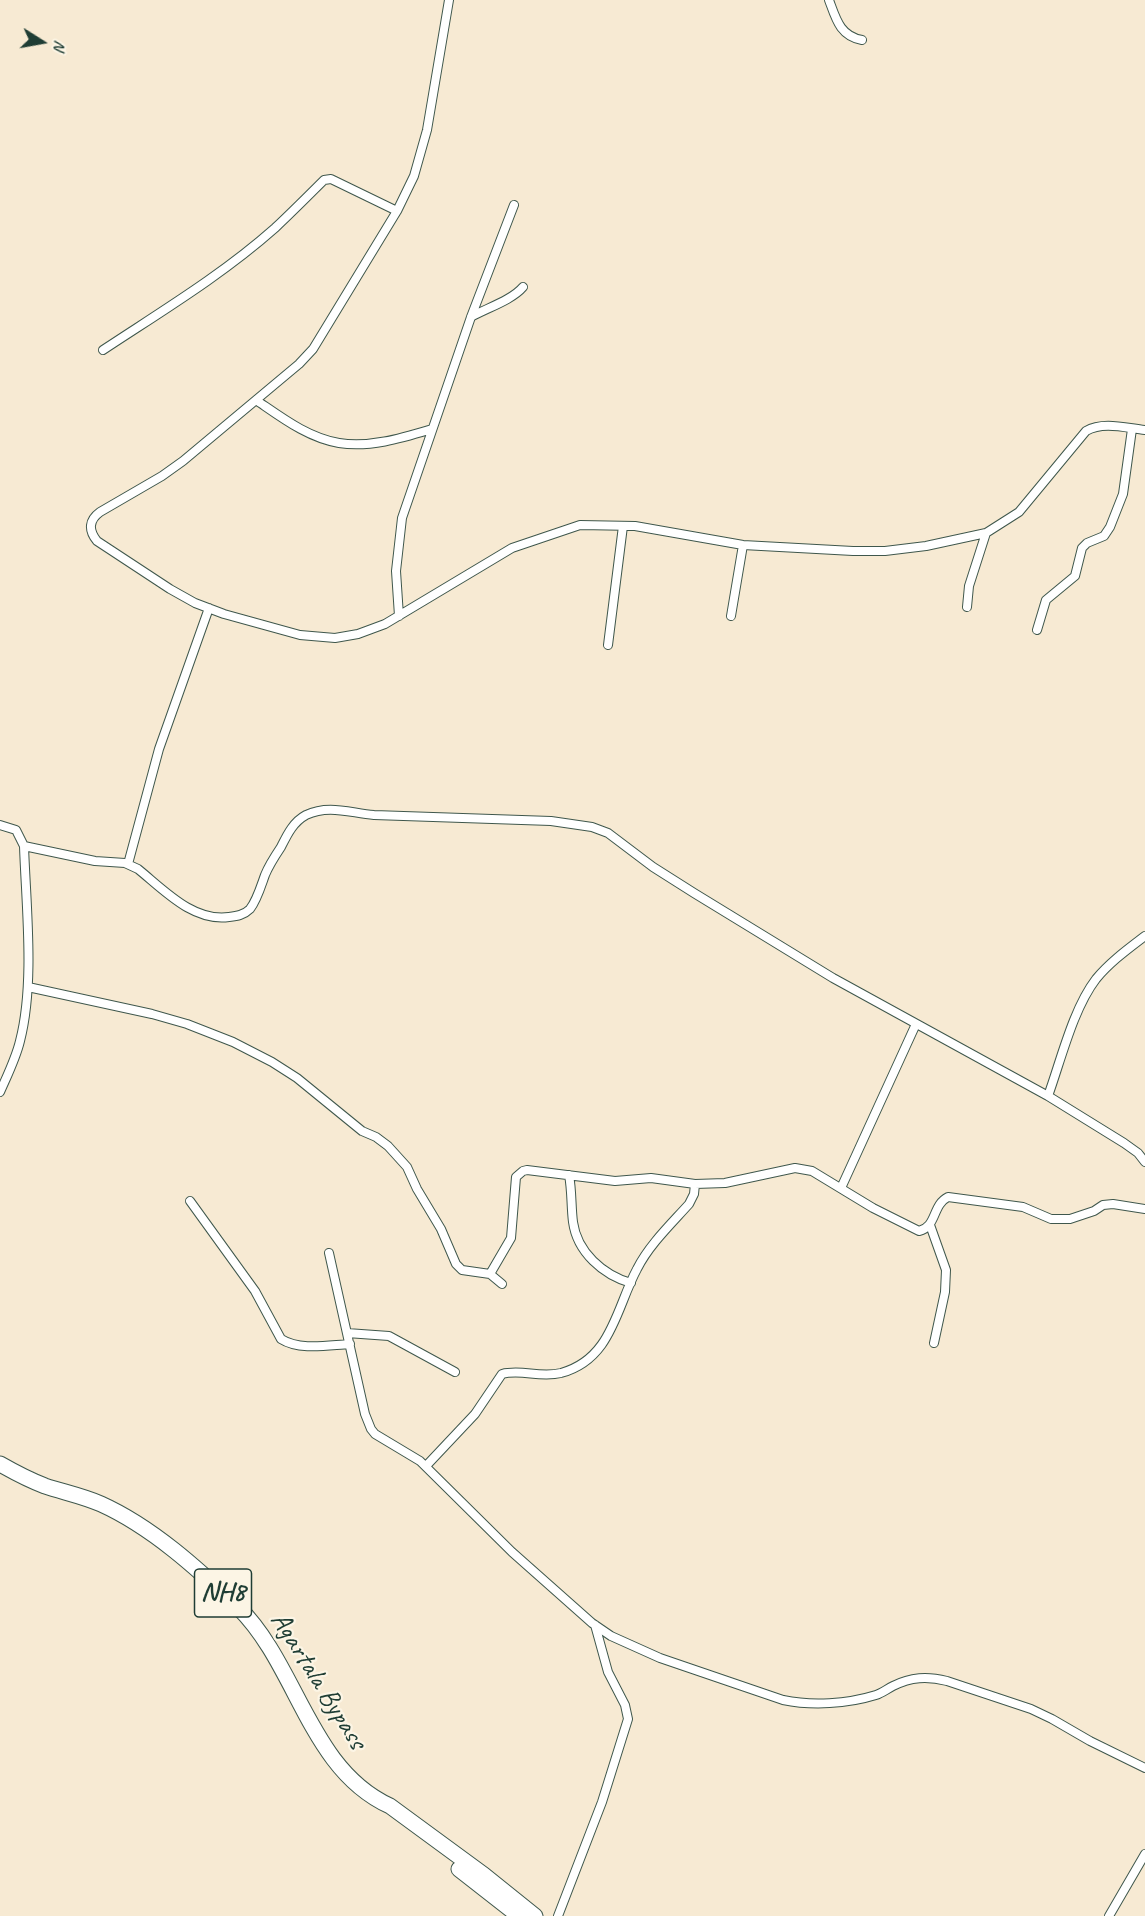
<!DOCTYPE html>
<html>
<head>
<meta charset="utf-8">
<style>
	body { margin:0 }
	#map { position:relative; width:1145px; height:1916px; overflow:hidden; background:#f7ead3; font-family:Caveat,sans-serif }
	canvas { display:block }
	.north { position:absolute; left:12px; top:12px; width:60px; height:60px; -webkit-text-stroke:4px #fcf5e5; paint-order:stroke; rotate:101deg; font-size:16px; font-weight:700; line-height:24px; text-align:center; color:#1f3d34 }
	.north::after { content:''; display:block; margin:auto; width:21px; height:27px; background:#1f3d34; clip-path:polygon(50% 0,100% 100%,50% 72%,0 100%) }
</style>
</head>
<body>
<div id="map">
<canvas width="1145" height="1916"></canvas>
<div class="north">N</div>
</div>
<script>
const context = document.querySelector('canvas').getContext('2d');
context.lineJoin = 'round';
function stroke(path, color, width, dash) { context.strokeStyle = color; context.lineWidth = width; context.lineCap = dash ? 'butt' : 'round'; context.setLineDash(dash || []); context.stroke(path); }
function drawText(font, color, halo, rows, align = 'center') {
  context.font = font + ' Caveat,sans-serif'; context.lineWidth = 4.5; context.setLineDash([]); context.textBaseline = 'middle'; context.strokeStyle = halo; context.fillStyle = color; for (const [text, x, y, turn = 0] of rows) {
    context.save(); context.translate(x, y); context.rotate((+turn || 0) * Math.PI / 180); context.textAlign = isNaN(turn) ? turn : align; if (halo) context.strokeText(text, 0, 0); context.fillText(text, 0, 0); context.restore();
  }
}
const street = new Path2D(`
	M449,0L427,130L414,176L397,211L313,349L299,364L183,461L162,476L100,512C89,520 88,530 97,541L170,589L195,603L224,614L300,635L335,638L358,634L385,624L512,548L580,525L635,526L743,545L853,551H885L926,546L986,533L1019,512L1086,431C1103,421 1126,428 1145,430
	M829,0C836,19 840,36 862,40
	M471,317C487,308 512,300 523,287
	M103,350C162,311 222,275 275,228C292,212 308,196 324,180L331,179L397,211
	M256,400C281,417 308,438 339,443C370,448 402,438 432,429
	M967,607L969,586L986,533
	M399,616L396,571L402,518L471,317L514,205
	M731,616L743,545
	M1037,630L1046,600L1075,576L1082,548L1087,543L1104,536L1110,527L1123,494L1132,429
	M608,645L623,526
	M0,825L16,830L24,846C26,906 35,983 20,1041C16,1058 7,1076 0,1092
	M24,846L95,861L125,863L138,869C164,890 193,922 229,917C237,916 244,915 250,909C257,900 261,886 265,875C269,865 275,856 281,847C287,835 293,822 306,815C329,804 350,813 374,815L551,821L592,827L608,833L653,867L694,893L833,978L1048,1096L1124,1143L1138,1153L1145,1162
	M128,864L159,749L209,608
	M28,987L152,1014L187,1024L233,1042L272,1062L297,1078L362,1131L376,1137L388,1146L407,1167L417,1189L441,1229L456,1264L462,1270L490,1274L502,1284
	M1048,1096C1061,1060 1073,1009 1096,979C1110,962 1128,949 1145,936
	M569,1175C572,1191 571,1206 573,1222C577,1252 603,1275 631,1283
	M841,1188L916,1024
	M190,1201L255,1291L281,1339C300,1351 329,1345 350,1344
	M930,1225L946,1270L945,1292L934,1343
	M329,1253L365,1414L371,1429L375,1434L420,1461L512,1552L592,1623L611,1636L660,1658L783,1700C812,1706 847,1704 876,1695C882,1693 887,1689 893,1686C911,1677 927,1676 947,1681L1031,1709L1052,1719L1090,1741L1145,1768
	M490,1274L511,1238L516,1177L523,1171L527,1170L615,1181L651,1178L695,1184L725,1183L795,1168L812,1171L873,1208L919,1231C937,1227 932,1205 948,1197L1023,1207L1051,1219H1070L1094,1211L1103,1205L1113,1204L1145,1209
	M347,1333L389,1336L455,1372
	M426,1466L475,1414L502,1374C521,1369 540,1378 561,1373C612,1359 616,1308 637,1269C649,1245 671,1224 689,1204L694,1194L695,1184
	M558,1916L602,1802L628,1719L625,1705L608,1672L595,1625
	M1109,1916L1145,1854`);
const highway = new Path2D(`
	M0,1464C14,1472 29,1480 45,1486C63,1492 83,1496 101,1504C152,1527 198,1569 238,1607C298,1666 309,1769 390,1806L484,1875L535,1916
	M459,1869L519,1916`);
stroke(street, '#3f574c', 10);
stroke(highway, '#3f574c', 17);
stroke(street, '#fff', 8);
stroke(highway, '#fff', 15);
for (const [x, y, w] of [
	[223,1593,57]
]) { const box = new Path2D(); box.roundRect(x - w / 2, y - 24, w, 48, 4.5); context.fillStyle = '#fcf5e5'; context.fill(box); stroke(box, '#1f3d34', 1.5); }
drawText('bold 27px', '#1f3d34', null, [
	["NH8",223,1593]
]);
drawText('28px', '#1f3d34', '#fcf5e5', [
	["Agartala Bypass",318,1681,58]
]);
</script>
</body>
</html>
